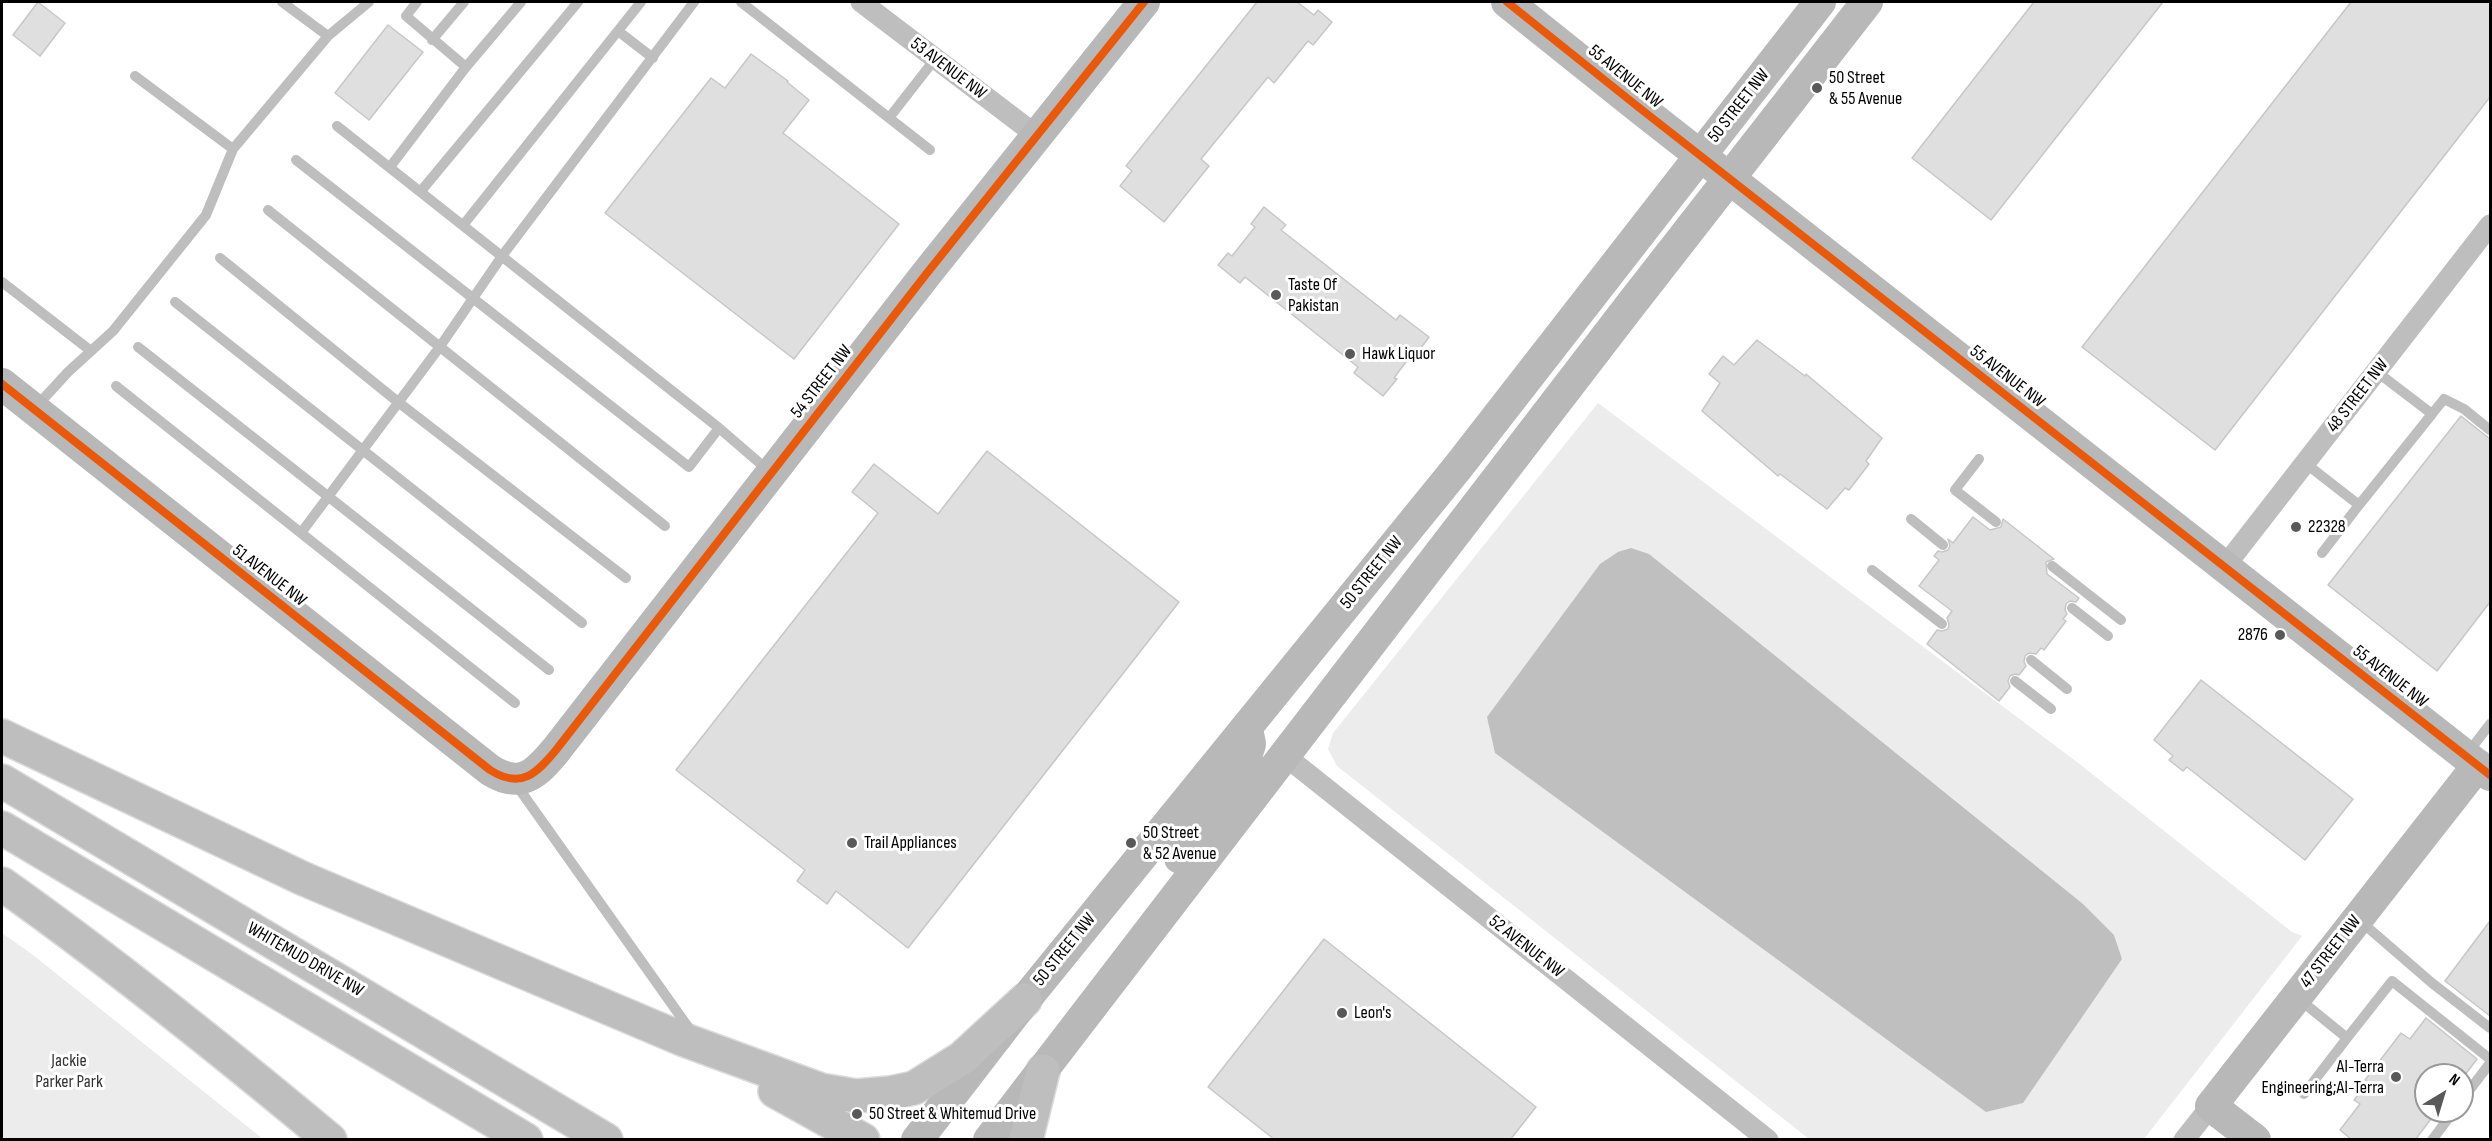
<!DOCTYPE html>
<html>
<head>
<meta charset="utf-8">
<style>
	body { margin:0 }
	#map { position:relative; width:2492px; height:1141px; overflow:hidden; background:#fff; font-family:"Sofia Sans Condensed",sans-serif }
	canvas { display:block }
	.frame { position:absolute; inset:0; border:3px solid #000; pointer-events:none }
	.north { position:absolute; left:2414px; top:1063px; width:60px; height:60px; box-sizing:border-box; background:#fff; border:2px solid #999; border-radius:50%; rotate:38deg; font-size:16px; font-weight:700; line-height:24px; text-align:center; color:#000 }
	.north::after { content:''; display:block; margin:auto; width:21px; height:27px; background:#595959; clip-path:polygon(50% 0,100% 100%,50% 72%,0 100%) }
</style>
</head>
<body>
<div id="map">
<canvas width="2492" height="1141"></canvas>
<div class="frame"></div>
<div class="north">N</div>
</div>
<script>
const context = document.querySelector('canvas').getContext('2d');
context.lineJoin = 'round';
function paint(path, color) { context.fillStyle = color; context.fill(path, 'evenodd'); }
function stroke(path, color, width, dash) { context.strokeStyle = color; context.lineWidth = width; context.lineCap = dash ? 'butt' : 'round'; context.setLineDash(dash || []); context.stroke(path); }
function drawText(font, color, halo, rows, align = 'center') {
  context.font = font + ' "Sofia Sans Condensed",sans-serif'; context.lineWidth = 6; context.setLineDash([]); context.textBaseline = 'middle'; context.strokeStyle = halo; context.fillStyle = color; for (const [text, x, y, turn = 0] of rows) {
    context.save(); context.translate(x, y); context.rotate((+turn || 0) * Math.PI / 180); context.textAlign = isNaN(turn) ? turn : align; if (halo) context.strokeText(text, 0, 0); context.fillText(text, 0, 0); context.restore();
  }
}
paint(new Path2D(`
	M1598,403L2077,762L2292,932L2302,936L2144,1139H1809L1337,766L1328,749L1333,733Z
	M2,933L33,955L263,1139H2Z`), '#ececec');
paint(new Path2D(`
	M1631,548L1649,554L2083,904L2114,935L2122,959L2023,1103L1986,1112L1495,753L1487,717L1600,564L1618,552Z`), '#bfbfbf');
const building = new Path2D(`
	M38,2L65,23L40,56L13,35Z
	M1257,2H1297L1314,15L1318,10L1332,22L1313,45L1308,41L1274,83L1268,77L1201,159L1209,166L1164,222L1120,186L1132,171L1126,166Z
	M2034,2H2163L1991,220L1912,158Z
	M2351,2H2490V97L2215,450L2082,347Z
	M388,25L423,52L369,120L335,93Z
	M751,54L788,81L787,82L809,100L783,133L899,224L794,359L605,213L711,78L725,88Z
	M1264,207L1286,225L1281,230L1396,320L1400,315L1429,337L1418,352L1415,350L1394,378L1397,379L1383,396L1354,373L1358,367L1245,277L1240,283L1218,265L1228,253L1232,256L1255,227L1251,224Z
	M1757,340L1805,376L1806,374L1882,438L1866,461L1869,464L1849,490L1845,488L1827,509L1780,474L1778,476L1702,411L1720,383L1709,374L1723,356L1734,365Z
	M2461,416L2490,439V602L2437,671L2328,585Z
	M987,451L1179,602L908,948L836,891L827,904L797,881L805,870L676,770L878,513L852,492L874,464L938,514Z
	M1973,517L1990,530L2001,527L2003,519L2054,559L2046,562L2047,574L2079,598L2076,602L2070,601L2066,604L2065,610L2067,614L2063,619L2066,621L2044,650L2041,648L2036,654L2029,653L2025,656L2024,662L2026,666L2019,675L2015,674L2010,676L2008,681L2010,687L1999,701L1927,644L1937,630L1942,631L1948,629L1949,624L1947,618L1952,611L1919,586L1939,560L1934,556L1938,551L1942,552L1948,550L1950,546L1948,539L1953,543Z
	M2201,680L2353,799L2305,860L2187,767L2183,771L2169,760L2173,756L2154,740Z
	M2490,921V1016L2445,981Z
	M1324,939L1536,1107L1510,1140H1275L1208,1087Z
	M2426,1018L2477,1059L2465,1075H2426V1111H2437L2415,1140H2352L2340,1130L2360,1104L2354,1100L2368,1082L2365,1080L2401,1033L2410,1039Z`);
paint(building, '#dfdfdf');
stroke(building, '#c7c7c7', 1.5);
const highway = new Path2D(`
	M2,736L304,879L682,1039L821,1090L856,1096L890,1093L914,1088L962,1058L1025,1000
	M2,781L606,1140
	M2,828L526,1140
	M2,884C115,964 223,1051 330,1140
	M775,1091L863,1140
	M1026,1140L1043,1071`);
stroke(highway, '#dbdbdb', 36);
stroke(new Path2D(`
	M282,2L328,36L369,2
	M417,2L406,16L466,67L521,2
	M741,2L930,150
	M618,31L653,58
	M432,40L464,2
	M135,76L233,149L328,36
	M889,118L935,59
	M337,126L719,428L770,472
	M296,160L689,467L719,428
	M390,167L466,67
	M421,191L578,2
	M268,210L665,526
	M464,224L641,2
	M220,258L398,402L626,578
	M2,282L91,351
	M175,302L582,623
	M138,347L549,670
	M116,386L515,703
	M35,408L68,372L113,331L206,215L233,149
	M2432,414L2444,399L2464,409L2490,430
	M1979,459L1955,490L1996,522
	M2305,463L2359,505L2432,414L2377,372
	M1911,519L1943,545
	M301,533L439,348L502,256L694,2
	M2322,553L2359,505
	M2052,566L2121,620
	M1872,570L1942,624
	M2072,608L2108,636
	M2031,660L2067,689
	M2015,681L2051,709
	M2467,754L2490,724
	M515,783L693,1034
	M2359,920L2432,983L2490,1028
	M2299,999L2347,1038L2304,1094
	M2347,1038L2392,981L2490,1059
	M2462,1100L2490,1063
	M2432,1140L2454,1111`), '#bebebe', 10);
stroke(new Path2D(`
	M861,2L1036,135
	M2225,566L2490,225
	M1284,755L1768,1140
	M2184,1140L2211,1106`), '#bebebe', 21);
stroke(new Path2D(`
	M1507,2L1637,106L2490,775
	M2,384L490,770C521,790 537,773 556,750L927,273L1144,2
	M1180,858L1242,770L1250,744L1247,729
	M917,1140L1025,1000L1458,467L1820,2
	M989,1140L1629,307L1867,2
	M2255,1140L2211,1106L2478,765`), '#b8b8b8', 32);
stroke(highway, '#bebebe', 33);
stroke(new Path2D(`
	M1507,2L1637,106L2490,775
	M2,384L490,770C521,790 537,773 556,750L927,273L1144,2`), '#e8590c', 8);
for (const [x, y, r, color] of [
	[1817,88,6,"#595959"],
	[1276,295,6,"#595959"],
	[1350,354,6,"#595959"],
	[2296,527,6,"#595959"],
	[2280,635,6,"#595959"],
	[852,843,6,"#595959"],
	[1131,843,6,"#595959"],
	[1342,1013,6,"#595959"],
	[2396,1077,6,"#595959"],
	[857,1114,6,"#595959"]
]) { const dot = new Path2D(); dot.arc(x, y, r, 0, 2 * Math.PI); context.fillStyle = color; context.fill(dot); stroke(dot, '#fff', 2); }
drawText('18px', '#000', '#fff', [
	["53 AVENUE NW",948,69,37],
	["55 AVENUE NW",1625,77,39],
	["50 STREET NW",1739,106,-52],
	["55 AVENUE NW",2007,377,38],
	["54 STREET NW",822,382,-52],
	["48 STREET NW",2358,396,-52],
	["50 STREET NW",1372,573,-51],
	["51 AVENUE NW",269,576,38],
	["55 AVENUE NW",2390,677,38],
	["52 AVENUE NW",1526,947,38],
	["50 STREET NW",1065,950,-51],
	["47 STREET NW",2331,952,-52],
	["WHITEMUD DRIVE NW",305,960,30]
]);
drawText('18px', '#000', '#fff', [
	["50 Street",1829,78],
	["& 55 Avenue",1829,99],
	["Taste Of",1288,285],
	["Pakistan",1288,306],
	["Hawk Liquor",1362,354],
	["22328",2308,527],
	["2876",2268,635,"right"],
	["50 Street",1143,833],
	["& 52 Avenue",1143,854],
	["Trail Appliances",864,843],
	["Leon's",1354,1013],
	["Al-Terra",2384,1067,"right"],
	["Engineering;Al-Terra",2384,1088,"right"],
	["50 Street & Whitemud Drive",869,1114]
], 'left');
drawText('18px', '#333', '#fff', [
	["Jackie",69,1061],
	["Parker Park",69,1082]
]);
</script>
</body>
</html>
